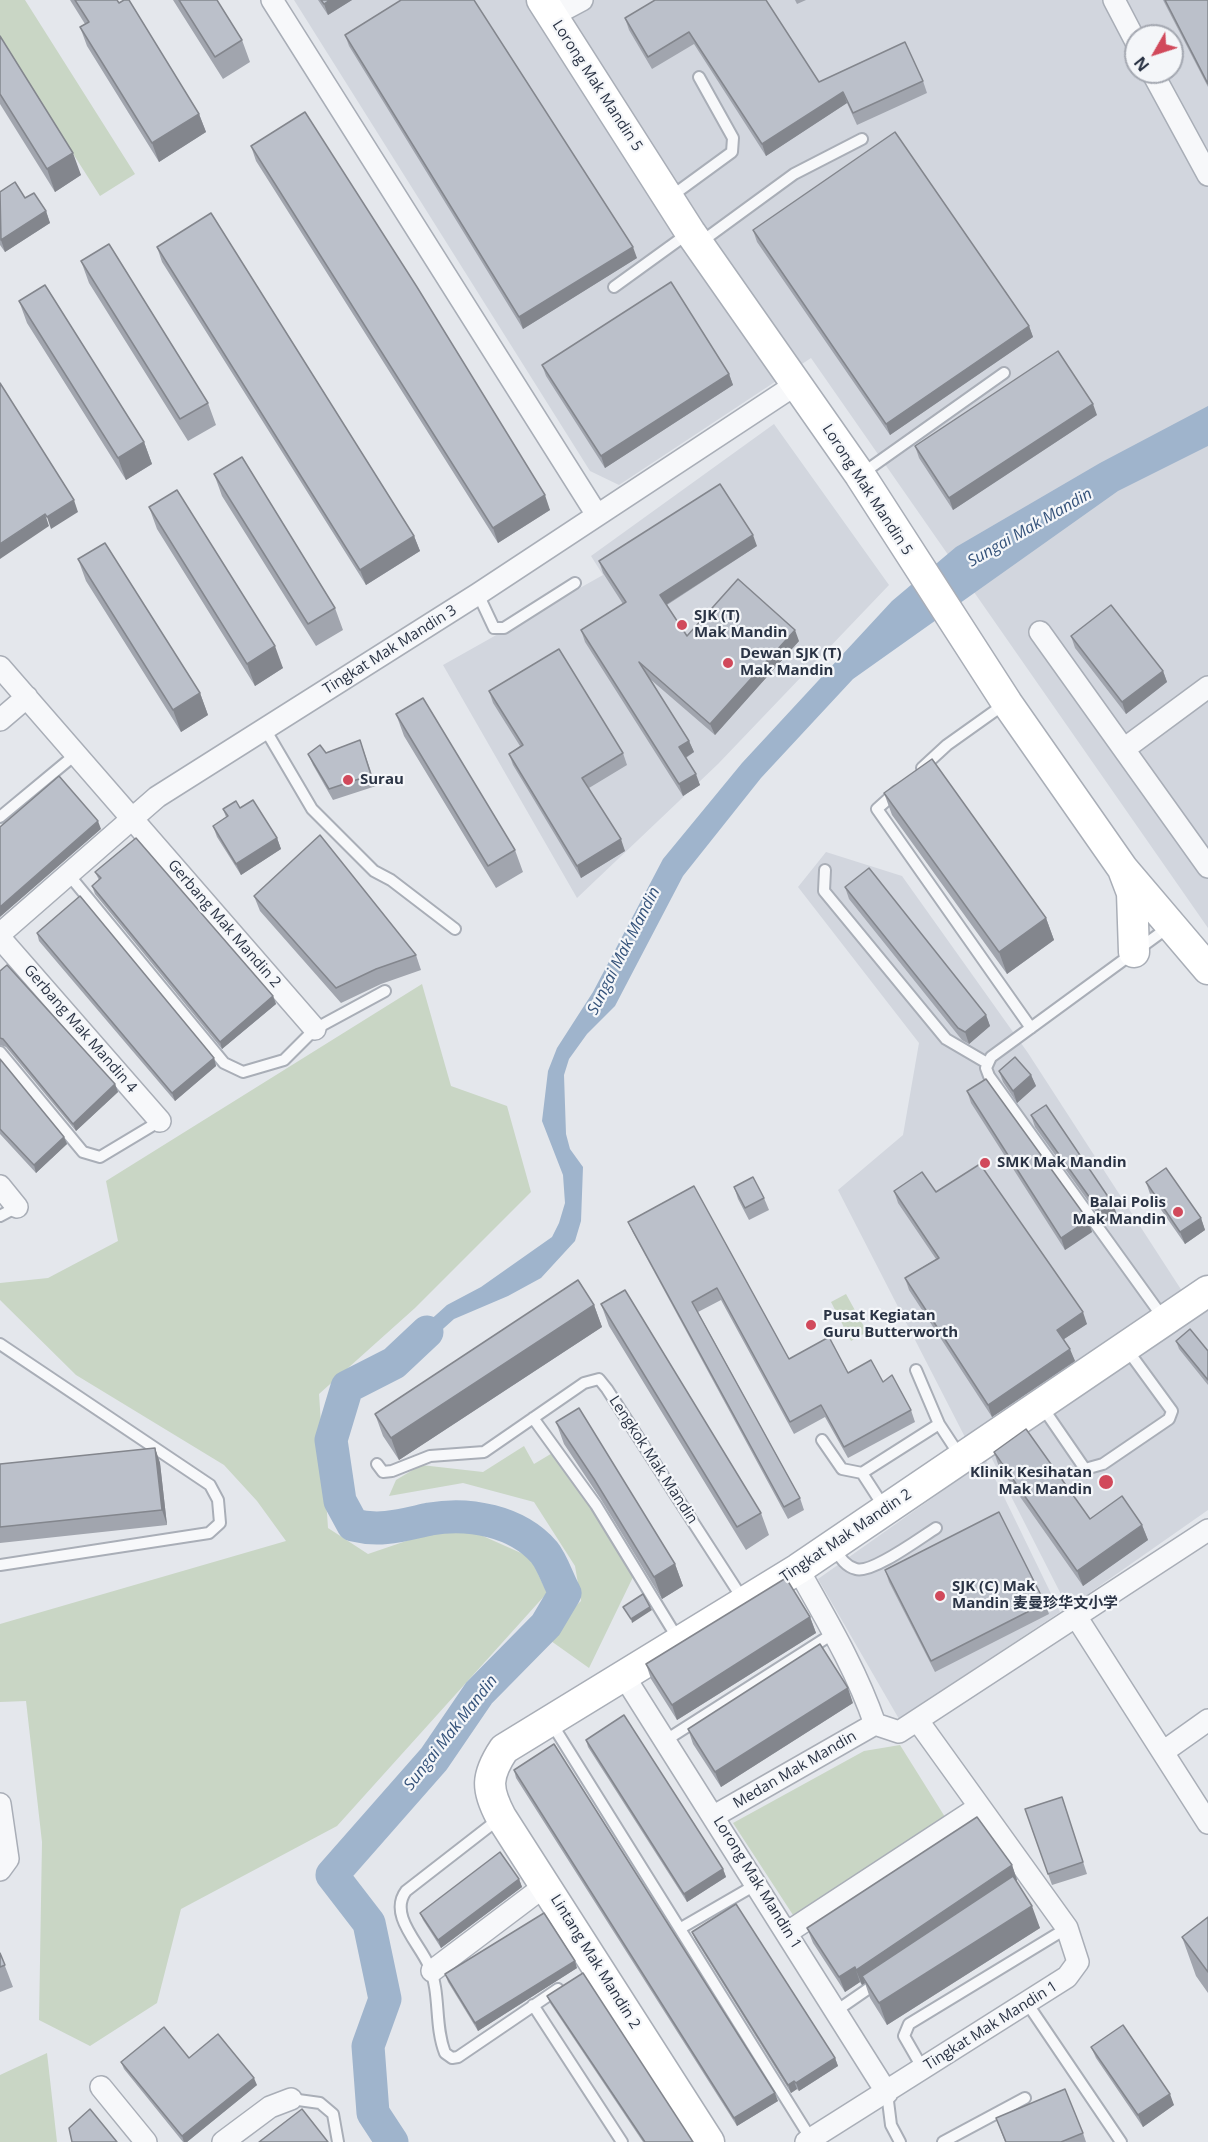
<!DOCTYPE html>
<html>
<head>
<meta charset="utf-8">
<style>
	body { margin:0 }
	#map { position:relative; width:1208px; height:2142px; overflow:hidden; background:#e4e7ec; font-family:"Open Sans",sans-serif }
	canvas { display:block }
	.north { position:absolute; left:1124px; top:24px; width:60px; height:60px; box-sizing:border-box; background:#f4f6f9; border:2px solid #a4a8b1; border-radius:50%; rotate:231deg; font-size:16px; font-weight:700; line-height:24px; text-align:center; color:#2b3445 }
	.north::after { content:''; display:block; margin:auto; width:21px; height:27px; background:#d1495b; clip-path:polygon(50% 0,100% 100%,50% 72%,0 100%) }
</style>
</head>
<body>
<div id="map">
<canvas width="1208" height="2142"></canvas>
<div class="north">N</div>
</div>
<script>
const context = document.querySelector('canvas').getContext('2d');
context.lineJoin = 'round';
function paint(path, color) { context.fillStyle = color; context.fill(path, 'evenodd'); }
function stroke(path, color, width, dash) { context.strokeStyle = color; context.lineWidth = width; context.lineCap = dash ? 'butt' : 'round'; context.setLineDash(dash || []); context.stroke(path); }
function drawText(font, color, halo, rows, align = 'center') {
  context.font = font + ' "Open Sans","Noto Sans SC",sans-serif'; context.lineWidth = 4.5; context.setLineDash([]); context.textBaseline = 'middle'; context.strokeStyle = halo; context.fillStyle = color; for (const [text, x, y, turn = 0] of rows) {
    context.save(); context.translate(x, y); context.rotate((+turn || 0) * Math.PI / 180); context.textAlign = isNaN(turn) ? turn : align; if (halo) context.strokeText(text, 0, 0); context.fillText(text, 0, 0); context.restore();
  }
}
paint(new Path2D(`
	M294,0H1208V928L811,358L619,485L590,471ZM1136,36H1172V72H1136Z
	M774,424L889,585L718,764L577,898L443,665L603,575L591,556Z
	M826,852L902,876L1028,1053L1182,1291L968,1443L838,1190L903,1135L919,1043L798,887Z
	M1208,1305V1510L1068,1608L990,1455Z
	M986,1460L1060,1612L899,1719L818,1579Z`), '#d2d6de');
paint(new Path2D(`
	M0,0H25L135,174L100,196L0,39Z
	M422,984L451,1086L507,1106L531,1192L415,1308L319,1394L328,1528L368,1554L456,1524L530,1557L547,1593L337,1826L181,1909L157,2003L90,2046L39,2020L42,1842L26,1701L0,1702V1624L286,1541L257,1501L224,1465L76,1375L0,1300V1283L48,1278L118,1241L106,1181Z
	M846,1294L867,1332L851,1341L831,1302Z
	M524,1446L534,1464L554,1452L634,1575L589,1668L544,1636L581,1601L575,1566L534,1502L463,1483L389,1496L396,1480L421,1465L483,1472Z
	M900,1745L945,1817L793,1915L733,1823L864,1751Z
	M47,2053L57,2142H0V2075Z`), '#c9d6c5');
paint(new Path2D(`
	M1208,406V446L1118,491L853,679L761,778L683,876L615,1006L587,1034L569,1059L564,1075L566,1134L570,1149L583,1167L581,1221L575,1241L541,1278L508,1296L454,1319L415,1354L394,1363L405,1343L447,1305L481,1287L552,1237L559,1223L565,1203L563,1175L542,1121L548,1071L557,1048L593,992L663,859L742,763L892,601L956,547L1100,463Z`), '#9fb4cc');
stroke(new Path2D(`
	M392,2142L373,2113L368,2046L385,1999L369,1923L332,1875L434,1759L479,1693L546,1625L565,1593C558,1581 553,1563 544,1552C517,1521 469,1512 430,1519C402,1525 381,1532 353,1525L340,1501L331,1440L347,1387L394,1363L427,1332`), '#9fb4cc', 33);
const lane = new Path2D(`
	M669,198L732,152L733,138L699,77
	M701,242L794,174L862,139
	M614,287L690,232
	M860,475L1004,373
	M478,594L494,628H504L575,583
	M265,729L312,809L374,871L391,880L455,929
	M922,768L947,745L1006,703
	M897,791L877,809L1031,1028
	M0,817L76,754
	M825,870L824,891L946,1039L987,1063
	M69,875L224,1063L243,1072L284,1060L315,1029L385,991
	M0,1052L83,1152L100,1157L160,1121
	M0,1216L17,1207
	M1164,1319L989,1076L986,1068L991,1057L1170,926
	M0,1344L210,1485L218,1500L220,1523L209,1533L0,1565
	M1041,1405L1085,1469L1103,1464L1169,1419L1172,1411L1126,1348
	M533,1418L596,1505L678,1639
	M939,1424L960,1456
	M822,1440L842,1469L862,1473L884,1507
	M377,1464L383,1472L392,1471L430,1456L484,1452L584,1383L599,1379L607,1389L744,1601
	M862,1473L939,1424L916,1370
	M833,1546C839,1555 844,1566 856,1569C872,1574 920,1538 936,1528
	M552,1724L811,2139
	M666,1740L834,1633
	M500,1818L406,1891C388,1915 420,1944 429,1966C441,1993 434,2025 445,2053L452,2058L458,2057L558,1989
	M681,1928L757,1884
	M1027,2003L1121,2142
	M533,2005L622,2142
	M836,2011L878,1982
	M923,2069L904,2036L909,2024L1067,1928
	M887,2093L891,2125L900,2142
	M291,2099L320,2103L333,2114L338,2142
	M943,2142L1025,2098`);
const street = new Path2D(`
	M272,0L597,515
	M1114,0L1136,42
	M552,16L582,0
	M1152,72L1208,175
	M1040,632L1208,867
	M0,667L315,1029
	M0,720L27,697
	M1124,749L1208,687
	M0,934L157,797L478,594L795,385
	M0,938L160,1121
	M0,1186L17,1207
	M798,1569C826,1619 856,1669 875,1724L899,1732L1208,1530
	M1077,1618L1208,1823
	M624,1676L887,2093
	M1163,1752L1208,1720
	M0,1804L8,1859L0,1870
	M714,1816L875,1724
	M788,1932L979,1807
	M432,1971L546,1885
	M101,2087L146,2142
	M223,2142L270,2107L291,2099
	M806,2142L1067,1977L1078,1962L1067,1928L918,1721`);
const secondary = new Path2D(`
	M542,0L690,232L860,475L1007,703L1123,869L1208,969
	M1124,872L1132,893L1134,952
	M709,2142L501,1817C486,1789 486,1776 504,1749L798,1569L1208,1291`);
stroke(lane, '#a9aeb7', 14);
stroke(street, '#a9aeb7', 24);
stroke(secondary, '#a9aeb7', 33);
stroke(lane, '#f7f8fa', 10);
stroke(street, '#f7f8fa', 21);
stroke(secondary, '#fff', 30);
paint(new Path2D(`
	M70,0H117L199,114L206,132L159,162L87,46L80,27L85,24Z
	M173,0H217L242,40L250,62L223,79Z
	M318,0H352L328,15Z
	M655,0L819,82L923,81L927,93L857,125L847,103L766,156L694,44L652,69L629,30L625,18Z
	M795,0H806L797,4Z
	M1163,0H1208V87Z
	M345,35L637,258L523,329L349,46Z
	M0,36L81,175L55,192L0,104Z
	M251,146L550,510L498,543L256,161Z
	M0,192L25,198L46,211L50,223L5,252L0,245Z
	M753,230L1029,326L1033,337L890,435L757,242Z
	M157,247L414,536L420,551L366,585L162,262Z
	M81,261L208,403L216,425L188,441L89,283Z
	M19,301L144,442L152,464L126,480L27,323Z
	M542,365L729,374L733,385L605,468L546,376Z
	M1097,415L953,510L919,458L915,446Z
	M214,474L335,608L343,630L316,646L222,496Z
	M149,507L283,668L255,686L157,529Z
	M757,546L667,605L687,636L799,641L715,735L650,679L689,741L694,752L686,758L700,785L683,796L585,642L581,630L623,604L603,573L599,561Z
	M78,559L200,693L208,715L181,732L86,581Z
	M1071,636L1163,671L1167,682L1126,714L1075,648Z
	M489,691L623,753L627,765L589,788L625,851L581,878L513,765L509,754L520,746L493,703Z
	M396,714L515,850L523,872L496,888L404,736Z
	M360,740L376,786L333,800L313,765L308,754L326,753Z
	M884,793L1046,918L1054,940L1007,974L892,815Z
	M223,809L277,838L281,849L241,875L217,837L213,826L226,817Z
	M95,872L273,996L276,1004L222,1049L95,894L92,886L99,880Z
	M845,887L986,1015L990,1026L969,1044L962,1040L849,899Z
	M254,896L416,955L421,970L381,984L341,1003L260,911Z
	M37,933L214,1058L216,1066L175,1101L39,941Z
	M0,971L115,1084L118,1092L76,1131L6,1047L0,1045Z
	M0,1059L64,1137L67,1144L36,1173L0,1134Z
	M999,1071L1031,1075L1036,1086L1017,1103L1003,1082Z
	M967,1091L1088,1220L1092,1232L1065,1250L971,1103Z
	M1031,1115L1113,1204L1117,1215L1104,1223L1035,1127Z
	M1146,1182L1201,1218L1205,1230L1185,1244L1150,1194Z
	M694,1186L789,1359L848,1373L883,1382L911,1410L915,1422L848,1458L825,1417L794,1434L721,1300L698,1312L800,1498L804,1510L788,1519L633,1233L628,1222Z
	M734,1187L764,1198L769,1210L749,1220L738,1199Z
	M894,1191L936,1192L1087,1324L1064,1339L1075,1361L992,1417L909,1290L905,1278L936,1259L898,1203Z
	M601,1304L761,1513L769,1535L746,1550L609,1326Z
	M594,1305L602,1327L399,1460L383,1436L375,1414Z
	M1176,1341L1208,1351V1385L1179,1349Z
	M556,1422L675,1564L683,1586L662,1599L602,1501L564,1444Z
	M155,1448L160,1463L167,1525L0,1543V1464Z
	M994,1452L1090,1519L1142,1525L1148,1540L1083,1586L999,1467Z
	M885,1570L1045,1603L1049,1614L935,1672L889,1582Z
	M810,1617L816,1633L677,1720L651,1679L646,1664Z
	M853,1703L721,1787L693,1744L688,1729Z
	M586,1740L723,1869L726,1877L687,1902L588,1747Z
	M514,1770L778,2101L737,2126L516,1778Z
	M1062,1797L1087,1874L1052,1885L1025,1809Z
	M1012,1865L1017,1880L1016,1881L1040,1928L887,2025L870,1998L865,1983L862,1985L860,1982L845,1992L813,1943L807,1928Z
	M519,1879L522,1887L441,1948L423,1920L420,1913Z
	M1208,1917V1993L1196,1976L1182,1937Z
	M692,1932L835,2058L838,2066L799,2091L797,2089L791,2093L695,1939Z
	M0,1953L13,1987L0,1992Z
	M577,1968L478,2031L448,1982L445,1974Z
	M547,1996L693,2142H643L550,2003Z
	M1091,2047L1174,2105L1143,2127L1096,2058Z
	M189,2058L257,2085L187,2142H183L124,2069L121,2062Z
	M996,2118L1083,2133L1086,2142H1005Z`), '#a1a5ae');
paint(new Path2D(`
	M330,0H352L328,15L324,4Z
	M843,92L847,103L766,156L762,144Z
	M199,114L206,132L159,162L152,143Z
	M73,153L81,175L55,192L47,169Z
	M46,211L50,223L5,252L1,240Z
	M633,247L637,258L523,329L519,317Z
	M1029,326L1033,337L890,435L886,424Z
	M729,374L733,385L605,468L601,456Z
	M1093,404L1097,415L953,510L949,498Z
	M144,442L152,464L126,480L118,458Z
	M545,495L550,510L498,543L493,528Z
	M74,500L78,512L51,529L47,517Z
	M45,514L49,526L0,559V544Z
	M753,535L757,546L664,606L660,595Z
	M414,536L420,551L366,585L360,570Z
	M795,630L799,641L715,735L710,724Z
	M275,646L283,668L255,686L247,664Z
	M1163,671L1167,682L1126,714L1122,702Z
	M200,693L208,715L181,732L173,710Z
	M689,741L694,752L683,759L679,747Z
	M696,774L700,785L683,796L679,784Z
	M98,821L101,829L0,917V907Z
	M277,838L281,849L241,875L236,864Z
	M621,839L625,851L581,878L577,866Z
	M1046,918L1054,940L1007,974L999,952Z
	M273,996L276,1004L222,1049L220,1042Z
	M986,1015L990,1026L969,1044L965,1032Z
	M214,1058L216,1066L175,1101L172,1093Z
	M1031,1075L1036,1086L1017,1103L1013,1091Z
	M115,1084L118,1092L76,1131L73,1124Z
	M64,1137L67,1144L36,1173L34,1165Z
	M1113,1204L1117,1215L1104,1223L1100,1212Z
	M1201,1218L1205,1230L1185,1244L1180,1232Z
	M1088,1220L1092,1232L1065,1250L1061,1238Z
	M594,1305L602,1327L399,1460L391,1438Z
	M1083,1312L1087,1324L1061,1341L1057,1330Z
	M1070,1349L1075,1361L992,1417L988,1405Z
	M155,1448L160,1463L167,1525L162,1510Z
	M1142,1525L1148,1540L1083,1586L1077,1571Z
	M675,1564L683,1586L662,1599L654,1577Z
	M650,1607L652,1610L632,1623L631,1619Z
	M810,1617L816,1633L677,1720L672,1705Z
	M848,1688L853,1703L721,1787L715,1772Z
	M1012,1865L1017,1880L866,1982L862,1976L865,1983L862,1985L856,1970Z
	M723,1869L726,1877L687,1902L684,1894Z
	M519,1879L522,1887L441,1948L438,1940Z
	M1032,1906L1040,1928L887,2025L879,2003Z
	M575,1961L577,1968L478,2031L475,2023Z
	M855,1967L860,1982L845,1992L839,1977Z
	M835,2058L838,2066L799,2091L796,2083Z
	M254,2078L257,2085L187,2142H184L182,2136Z
	M794,2081L797,2089L791,2093L788,2085Z
	M775,2093L778,2101L737,2126L734,2118Z
	M1170,2094L1174,2105L1143,2127L1138,2115Z`), '#83868d');
const building = new Path2D(`
	M75,0H117L119,3L124,0H129L199,114L152,143L80,27L89,22Z
	M179,0H217L242,40L215,57Z
	M321,0H330L324,4Z
	M401,0H474L633,247L519,317L345,35Z
	M655,0H766L819,82L905,42L923,81L853,113L843,92L762,144L689,32L648,57L625,18Z
	M1165,0H1208V84Z
	M0,36L73,153L47,169L0,94Z
	M305,112L417,287L545,495L493,528L251,146Z
	M895,132L1029,326L886,424L753,230Z
	M15,182L25,198L34,193L46,211L1,240L0,192Z
	M211,213L414,536L360,570L157,247Z
	M109,244L208,403L180,419L81,261Z
	M671,282L729,374L601,456L542,365Z
	M45,285L144,442L118,458L19,301Z
	M1058,351L1093,404L949,498L915,446Z
	M0,383L74,500L47,517L45,514L0,544Z
	M242,457L335,608L308,624L214,474Z
	M720,484L753,535L660,595L687,636L738,579L795,630L710,724L639,662L689,741L679,747L696,774L679,784L581,630L626,602L599,561Z
	M177,490L275,646L247,664L149,507Z
	M105,543L200,693L173,710L78,559Z
	M1111,605L1163,671L1122,702L1071,636Z
	M559,649L623,753L582,778L621,839L577,866L509,754L523,745L489,691Z
	M423,698L515,850L488,866L396,714Z
	M360,740L371,775L329,789L308,754L320,745L326,753Z
	M932,759L1046,918L999,952L884,793Z
	M59,776L98,821L0,907V827Z
	M253,800L277,838L236,864L213,826L228,816L223,809L236,801L240,808Z
	M320,835L416,955L376,969L336,988L254,896Z
	M136,838L273,996L220,1042L92,886L101,878L95,872Z
	M869,868L986,1015L965,1032L958,1028L845,887Z
	M80,896L214,1058L172,1093L37,933Z
	M7,965L115,1084L73,1124L3,1039L0,1038V971Z
	M1015,1057L1031,1075L1013,1091L999,1071Z
	M0,1059L64,1137L34,1165L0,1129Z
	M986,1079L1088,1220L1061,1238L967,1091Z
	M1046,1105L1113,1204L1100,1212L1031,1115Z
	M980,1164L1083,1312L1057,1330L1070,1349L988,1405L905,1278L939,1258L894,1191L922,1172L936,1192Z
	M1166,1168L1201,1218L1180,1232L1146,1182Z
	M753,1177L764,1198L745,1208L734,1187Z
	M694,1186L789,1359L829,1337L848,1373L871,1360L883,1382L892,1375L911,1410L844,1447L821,1405L790,1422L717,1288L692,1302L800,1498L784,1507L628,1222Z
	M578,1280L594,1305L391,1438L375,1414Z
	M625,1290L761,1513L737,1527L601,1304Z
	M1190,1329L1208,1351V1380L1176,1341Z
	M579,1408L675,1564L654,1577L594,1479L556,1422Z
	M1026,1429L1090,1519L1122,1496L1142,1525L1077,1571L994,1452Z
	M155,1448L162,1510L0,1527V1464Z
	M999,1512L1045,1603L931,1661L885,1570Z
	M786,1578L810,1617L672,1705L646,1664Z
	M643,1594L650,1607L631,1619L623,1607Z
	M820,1644L848,1688L715,1772L688,1729Z
	M624,1715L723,1869L684,1894L586,1740Z
	M554,1744L775,2093L734,2118L514,1770Z
	M1062,1797L1083,1862L1048,1874L1025,1809Z
	M977,1817L1012,1865L856,1970L855,1967L839,1977L807,1928Z
	M500,1852L519,1879L438,1940L420,1913Z
	M1013,1876L1032,1906L879,2003L862,1976Z
	M736,1904L835,2058L796,2083L794,2081L788,2085L692,1932Z
	M544,1913L575,1961L475,2023L445,1974Z
	M1208,1917V1972L1182,1937Z
	M0,1953L5,1965L0,1967Z
	M583,1973L693,2142H645L547,1996Z
	M1123,2025L1170,2094L1138,2115L1091,2047Z
	M164,2027L189,2058L218,2034L254,2078L182,2136L121,2062Z
	M1065,2089L1083,2133L1061,2142H1006L996,2118Z
	M90,2109L117,2142H72L69,2128Z
	M302,2109L328,2142H259Z`);
paint(building, '#bbc0ca');
stroke(building, '#83868d', 1.5);
for (const [x, y, r, color] of [
	[682,625,6,"#d1495b"],
	[728,663,6,"#d1495b"],
	[348,780,6,"#d1495b"],
	[985,1163,6,"#d1495b"],
	[1178,1212,6,"#d1495b"],
	[811,1325,6,"#d1495b"],
	[1106,1482,8,"#d1495b"],
	[940,1596,6,"#d1495b"]
]) { const dot = new Path2D(); dot.arc(x, y, r, 0, 2 * Math.PI); context.fillStyle = color; context.fill(dot); stroke(dot, '#f4f6f9', 2); }
drawText('15px', '#2b3445', '#f4f6f9', [
	["Lorong Mak Mandin 5",597,86,57],
	["Lorong Mak Mandin 5",867,490,57],
	["Tingkat Mak Mandin 3",390,650,-32],
	["Gerbang Mak Mandin 2",224,924,49],
	["Gerbang Mak Mandin 4",80,1029,49],
	["Lengkok Mak Mandin",653,1460,57],
	["Tingkat Mak Mandin 2",846,1536,-34],
	["Medan Mak Mandin",795,1770,-30],
	["Lorong Mak Mandin 1",757,1883,58],
	["Lintang Mak Mandin 2",595,1962,58],
	["Tingkat Mak Mandin 1",991,2026,-32]
]);
drawText('bold 15px', '#2b3445', '#f4f6f9', [
	["SJK (T)",694,616],
	["Mak Mandin",694,633],
	["Dewan SJK (T)",740,654],
	["Mak Mandin",740,671],
	["Surau",360,780],
	["SMK Mak Mandin",997,1163],
	["Balai Polis",1166,1203,"right"],
	["Mak Mandin",1166,1220,"right"],
	["Pusat Kegiatan",823,1316],
	["Guru Butterworth",823,1333],
	["Klinik Kesihatan",1092,1473,"right"],
	["Mak Mandin",1092,1490,"right"],
	["SJK (C) Mak",952,1587],
	["Mandin 麦曼珍华文小学",952,1604]
], 'left');
drawText('italic 16px', '#34527a', '#f4f6f9', [
	["Sungai Mak Mandin",1030,528,-30],
	["Sungai Mak Mandin",624,951,-63],
	["Sungai Mak Mandin",451,1733,-52]
]);
</script>
</body>
</html>
